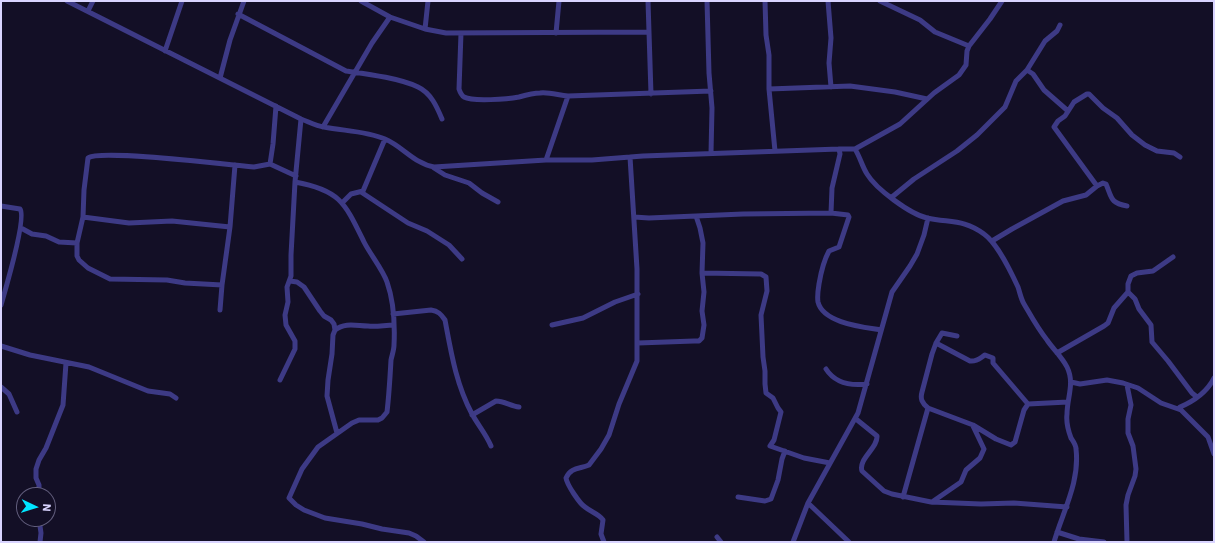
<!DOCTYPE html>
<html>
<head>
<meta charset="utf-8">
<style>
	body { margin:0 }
	#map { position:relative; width:1215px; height:543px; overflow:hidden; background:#130f26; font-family:"IBM Plex Sans",sans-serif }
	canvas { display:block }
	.frame { position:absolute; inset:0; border:2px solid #d9d4ff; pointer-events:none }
	.north { position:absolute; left:16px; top:487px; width:40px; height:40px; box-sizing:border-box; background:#130f26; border:1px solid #625e7d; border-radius:50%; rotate:94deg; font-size:11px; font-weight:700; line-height:16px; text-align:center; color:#d9d4ff }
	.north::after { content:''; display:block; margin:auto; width:14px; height:18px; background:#00e5ff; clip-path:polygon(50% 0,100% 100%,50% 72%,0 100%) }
</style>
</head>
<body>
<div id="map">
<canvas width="1215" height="543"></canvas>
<div class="frame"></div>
<div class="north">N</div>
</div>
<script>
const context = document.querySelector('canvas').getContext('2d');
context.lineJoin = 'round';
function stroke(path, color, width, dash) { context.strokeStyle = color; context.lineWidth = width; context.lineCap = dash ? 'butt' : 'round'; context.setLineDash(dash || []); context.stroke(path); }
stroke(new Path2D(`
	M67,1L301,119C309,122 316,126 324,127C344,131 366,131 385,139C402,146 415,164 434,167L546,160H592L643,156L839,149H855L900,124L934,93L959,75L966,65L967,51L969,46L990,19L1002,1
	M361,1L390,17L425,29L446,33L648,32
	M648,1L651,94
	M707,1L709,73L712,108L711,153
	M765,1L766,35L769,55V89L775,151
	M828,1L831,38L829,63L831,87
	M880,1L920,20L935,32L969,46
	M88,11L93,1
	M238,14L346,71C367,74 399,78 418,87C431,93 437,107 442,119
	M425,29L428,1
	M461,33L459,89C460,92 461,95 464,97C473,102 508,99 519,97C526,95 533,93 540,93C549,92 558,95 568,96L711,91
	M556,33L559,1
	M165,51L182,1
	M1027,70L1033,74L1044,90L1068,111
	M220,78L230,40L244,1
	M769,89L850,86L895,92L927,99
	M323,127L372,43L390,17
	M855,149C860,157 862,166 867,174C876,189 910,214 927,218C950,223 964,219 984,234C998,244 1011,272 1018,287C1020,293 1021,299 1024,304C1031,316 1038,329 1047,340C1053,349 1062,357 1067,367C1075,383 1067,398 1067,414C1066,422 1068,430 1071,438C1073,441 1076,445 1076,449C1080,482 1063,511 1054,542
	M546,160L568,96
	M270,164L296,176
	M434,168L445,175L469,183L482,193L498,202
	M295,182C340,190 345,203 364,242C370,254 383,270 387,282C394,302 395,324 394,345C394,350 392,355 391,360C390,378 389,395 387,412L382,418L378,420H359L352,423L318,447L302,469L289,498L296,505L304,510L325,518L362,524L382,529L409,533L416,536L424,542
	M1097,186L1054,127L1058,121L1065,116L1074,102L1087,94H1089L1103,108L1117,118L1132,135L1145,145L1157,151L1174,153L1180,157
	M361,192L408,223L427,231L449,245L462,259
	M892,197L914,179L957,151L977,135L1005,107L1016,81L1027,70L1045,41L1057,31L1060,25
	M343,202L351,194L363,191L385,139
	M1,206L20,209C27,218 5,291 1,305
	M831,213L832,188L840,154L839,149
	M83,217L129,223L172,221L230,227
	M634,217L649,218L743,214L831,213L848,215L849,217L839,247L829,251C823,262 821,272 819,284C818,290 817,296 818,302C823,323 863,327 881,330
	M21,228L32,234L46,236L59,242L77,243
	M992,241L1012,229L1063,201L1086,195L1097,186L1103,183L1106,184C1112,198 1110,203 1127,206
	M702,273L761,274L766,277L767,291L761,315L763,357L765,371V384L766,393L773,398L778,408L781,412L774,440L770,446L804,458L830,463
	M290,281L297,282L304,287L320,311L324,316L331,320L334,324L335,330L333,335L332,354L328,380L327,396L337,433
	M222,285L185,283L167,280L110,279L88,268L79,260L77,256V243L83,217L84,190L88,158C100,149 230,165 254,167L270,164L273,144L276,106
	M1128,292L1135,299L1139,309L1151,325L1152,342L1168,361L1192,393L1197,397
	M220,310L222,285L230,227L235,165
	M393,314L431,310C438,311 441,314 445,320C451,352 456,384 472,414C478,425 486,434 491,446
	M552,325L583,318L615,302L638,294
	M335,330C345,322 357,326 368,326C377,327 385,325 394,325
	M957,336L942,333L936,343L932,354L922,392C920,399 922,403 928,408L973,425L996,439L1011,445L1015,442L1024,410L1028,404
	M638,343L694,341H699L702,338L704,325L702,311L704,292L702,273L703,243L700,228L696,216
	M936,343L970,361C977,362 980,358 985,355L993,358V363L1028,404
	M1,346L30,355L89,367L148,391L170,394L176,398
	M1057,353L1104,326L1108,323L1114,308L1128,292V284L1131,276L1137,273L1153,271L1173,257
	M826,369C835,383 851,386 867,384
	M280,380L295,349V341L286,325L285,315L288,302L287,287L291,276V255L295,182L301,119
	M1071,382L1080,384L1107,380L1123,383L1138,388L1161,403L1181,410L1208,437L1214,454
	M1,387L9,394L17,412
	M1028,404L1068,402
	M1181,410L1180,407C1194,401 1207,392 1214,378
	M472,415L496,401C504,401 511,406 519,407
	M856,419L877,436C878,448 858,459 862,471L884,491L892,494L931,502L981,504L1014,503L1067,507
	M39,495V485L36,478V469L39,460L46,448L63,405L66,363
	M738,497L765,501L771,499L778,480L782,459L785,451
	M903,497L928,408
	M932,502L961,482L966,470L980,458L984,449L973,426
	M808,503L849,542
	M39,519L41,533L40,542
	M1057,532L1079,539L1104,542
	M717,537L721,542
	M604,542L601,534L603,520C599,514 591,512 585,507C580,504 567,485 566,478C571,467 580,469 589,465L601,449L609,435L619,404L637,361V269L630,157
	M793,542L808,503L858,413L892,292L910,266L917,254L924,235L928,218
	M1127,542L1126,505L1128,495L1135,476L1136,469L1133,446L1128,433V419L1131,405L1127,385`), '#3d3a85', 5);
</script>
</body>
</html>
